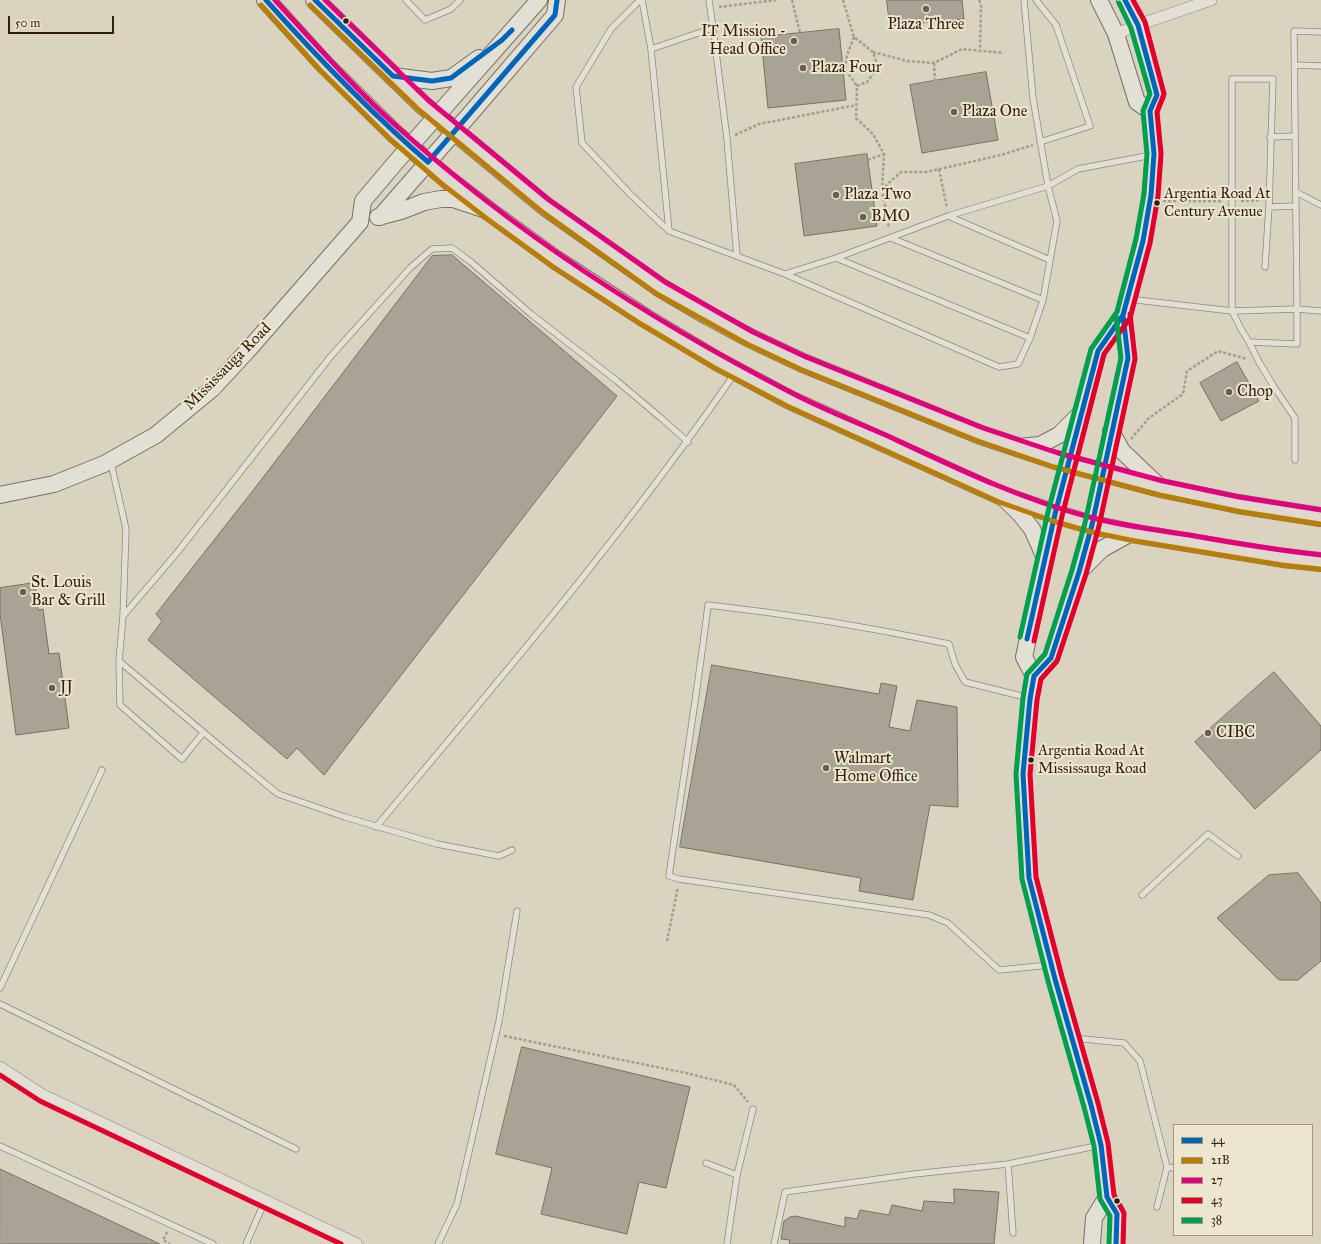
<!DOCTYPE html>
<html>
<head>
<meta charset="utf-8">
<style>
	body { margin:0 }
	#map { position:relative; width:1321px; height:1244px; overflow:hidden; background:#dad3c0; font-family:"IM FELL Great Primer",serif }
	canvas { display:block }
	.legend { position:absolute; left:1173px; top:1124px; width:140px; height:112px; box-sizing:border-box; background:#ede6cf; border:1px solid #a19682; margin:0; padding:5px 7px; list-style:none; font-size:12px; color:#301f0f }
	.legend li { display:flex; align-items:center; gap:8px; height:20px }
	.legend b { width:20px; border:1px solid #a19682 }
	.scale { position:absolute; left:8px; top:16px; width:106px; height:18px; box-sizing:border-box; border:2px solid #301f0f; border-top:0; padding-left:5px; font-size:12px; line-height:14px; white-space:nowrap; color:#301f0f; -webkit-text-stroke:3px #ede6cf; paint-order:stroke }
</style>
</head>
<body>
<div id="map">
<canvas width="1321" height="1244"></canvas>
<ul class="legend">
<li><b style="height:5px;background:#0065bd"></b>44</li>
<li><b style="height:5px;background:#bb7e04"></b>21B</li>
<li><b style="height:5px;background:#e5007d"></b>27</li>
<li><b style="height:5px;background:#e4002b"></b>43</li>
<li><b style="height:5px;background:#029f4e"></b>38</li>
</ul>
<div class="scale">50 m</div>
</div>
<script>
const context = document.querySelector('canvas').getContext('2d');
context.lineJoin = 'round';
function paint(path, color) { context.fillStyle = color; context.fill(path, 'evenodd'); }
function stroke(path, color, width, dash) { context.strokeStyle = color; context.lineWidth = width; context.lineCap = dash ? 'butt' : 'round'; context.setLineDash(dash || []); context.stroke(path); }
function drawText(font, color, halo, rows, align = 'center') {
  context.font = font + ' "IM FELL Great Primer",serif'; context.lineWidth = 4; context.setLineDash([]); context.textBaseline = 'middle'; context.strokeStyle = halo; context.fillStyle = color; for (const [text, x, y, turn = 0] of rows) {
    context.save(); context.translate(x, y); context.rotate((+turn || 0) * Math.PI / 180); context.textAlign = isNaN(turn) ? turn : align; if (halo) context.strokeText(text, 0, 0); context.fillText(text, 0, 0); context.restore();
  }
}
const building = new Path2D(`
	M887,0H962L964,19L890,26Z
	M839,29L846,100L768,108L761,37Z
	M986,72L998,140L922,153L910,85Z
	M867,154L877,226L804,236L795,164Z
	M452,255L617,396L324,775L297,748L287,759L148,640L162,621L156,614L255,488L432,256Z
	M1237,362L1259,401L1221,421L1200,383Z
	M35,583L38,610L43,609L49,654L59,653L69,728L16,735L0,614V588Z
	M712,665L879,694L881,683L897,686L889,727L910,731L917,700L957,707L958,807L930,805L913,900L859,891L861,878L680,847Z
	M1274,672L1321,726V750L1255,809L1195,742Z
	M1298,873L1321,903V961L1298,980H1279L1217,918L1269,875Z
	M522,1047L690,1087L666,1188L639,1182L627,1234L541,1214L552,1168L496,1154Z
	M0,1169L160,1244H0Z
	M954,1189L999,1192L994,1244H789L790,1240L781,1239L784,1221L790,1217L795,1216L845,1227V1217L857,1219L860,1210L889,1215L892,1205L922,1211L924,1201L954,1203Z`);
paint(building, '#a9a395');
stroke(building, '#767065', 1);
const lane = new Path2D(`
	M406,0L425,20L451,9L460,0
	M640,0L611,29L576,87L582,143L631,195L669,231L785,274L836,258L948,216L1048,186L1078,169L1152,155
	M642,0L651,49L669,231
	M1036,0L1056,25L1090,126L1040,142
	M713,28L727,139L737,256
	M1321,32L1294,31L1297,309L1232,311L1241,329L1249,342L1297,344V309L1321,311
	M651,49L713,28L709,0
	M1295,65L1321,66
	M1270,137L1295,136
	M1296,192L1321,205
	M1269,207L1296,206
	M948,216L1050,260
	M891,238L1043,300
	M836,258L1030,338
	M785,274L999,367L1018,364L1030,338L1043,300L1057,221L1048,186L1033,98L1024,0
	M1128,299L1232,311V79H1273L1269,207L1265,267
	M1249,342L1259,362L1274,387L1295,418V460
	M111,463L126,529L123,616L119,661L234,758L278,794L345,817L437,844L499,856L512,850
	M123,616L176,554L331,356L410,268L432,249L452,248L471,262L531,314L617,381L661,418L688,442
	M119,661L120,705L182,759L203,733
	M1029,698L965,682L955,664L949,644C869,627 789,614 708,605C697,696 682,786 669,876L679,879L929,915L948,923L999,970L1050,965
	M376,827C500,679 626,532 735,373
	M1142,895L1208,834L1238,856
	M0,988L102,770
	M0,1004L296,1149
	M1073,1038L1124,1043L1140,1061L1167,1167L1157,1207
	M0,1146L213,1244
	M706,1163L737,1175
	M1008,1164L1013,1233
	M1167,1167L1174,1168
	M246,1244L265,1201
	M438,1244L457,1204L499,1021L517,911
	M727,1244L737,1175L753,1109
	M774,1244L785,1192L914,1174L1008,1164L1101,1145`);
const street = new Path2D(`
	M1116,34L1138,25L1211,0
	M0,1067L43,1095L357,1244`);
const secondary = new Path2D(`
	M1099,0L1116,34L1137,102L1150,111
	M393,76L432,81L451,78L479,58
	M378,217L401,211L424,202L441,199H453L483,209
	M380,217L471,113L555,15L557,0
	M1111,431L1122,451L1161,488
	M1018,447L1040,445L1059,435L1081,413
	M0,495L54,484L104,464L156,435L213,388L249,349L360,222L363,201L396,162L539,0
	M1002,496L1020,514L1032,529L1045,558
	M1080,571L1102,549L1131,533
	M1034,676L1024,657L1055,514L1098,351L1123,315L1143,241L1150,201L1154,154L1150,111L1157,95L1138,25L1125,0
	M1092,1244L1094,1218L1107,1197
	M1116,1244L1117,1214L1107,1197L1101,1145L1091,1105L1055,979L1029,878L1023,774L1030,699L1034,676L1051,658L1079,572L1092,525L1128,358L1123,315`);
const primary = new Path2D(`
	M266,0L325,65L395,134L447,179L490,212L556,260L645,318L717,361L790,400L1002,496L1055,514L1092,525L1131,533L1283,558L1321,562
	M315,0L423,105L545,206L661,288L709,316L750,338L803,363L981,435L1056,460L1161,488L1238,504L1321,517`);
stroke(lane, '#8f897c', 7);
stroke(street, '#8f897c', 12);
stroke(secondary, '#767065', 18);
stroke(primary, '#767065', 20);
stroke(new Path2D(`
	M792,0L800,33
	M843,0L854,37L873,52L878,67L867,82L857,86L856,118L873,134L884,154L882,189L901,172H926L1001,155L1033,145
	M979,0L981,4L980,51
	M719,7L776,0
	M854,37L847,55L845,69L857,86
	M873,52L907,61L934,63L962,49L1003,53
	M934,63L935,81
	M735,135L759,124L857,105
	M868,160L884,154
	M939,169L947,208
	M882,189L889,228
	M1163,201H1222
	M1241,201L1260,200
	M1131,439L1149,418L1183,394L1187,371L1218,351L1247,359
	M667,941L678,887
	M504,1036L686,1073L734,1085L748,1102
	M167,1232L163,1240L170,1244`), '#a19d94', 2.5, [3, 2]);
stroke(lane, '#e2dfd5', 5.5);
stroke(street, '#e2dfd5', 11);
stroke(secondary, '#e2dfd5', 16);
stroke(primary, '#ddd9ce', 18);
stroke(new Path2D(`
	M266,0C317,57 370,112 428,162L555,15L557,0
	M315,0L393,76L432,81L451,78L502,40L512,30
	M1027,639L1055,514L1098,351L1123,315L1143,241L1151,195L1154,154L1150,111L1157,95L1138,25L1125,0
	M1116,1244L1117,1214L1107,1197L1101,1145L1091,1105L1055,979L1029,878L1023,774L1030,699L1034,676L1051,658L1079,572L1092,525L1128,358L1123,315`), '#0065bd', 5);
stroke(new Path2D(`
	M261,5L320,70L390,139L442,184L486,218L552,266L641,324L713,367L787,406L999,502L1053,521L1091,532L1130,540L1282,565L1320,569
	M310,5L419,110L541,211L657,294L747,344L800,369L978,441L1054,467L1160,495L1237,511L1320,524`), '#bb7e04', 5);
stroke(new Path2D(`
	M275,0C316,45 357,91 402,131C518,234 652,321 790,392C822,409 856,422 890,437C956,468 1022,500 1093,518C1124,526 1157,530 1189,535C1233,543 1277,550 1321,555
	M325,0L428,100L549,200L665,282L753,332L806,357L983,428L1058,453L1163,481L1239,497L1321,510`), '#e5007d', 5);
stroke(new Path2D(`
	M1034,641L1062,516L1104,354L1130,318L1150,243L1158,196L1161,154L1157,112L1164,94L1145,22L1133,0
	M0,1075L40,1101L341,1244
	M1123,1244L1124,1213L1114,1195L1108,1143L1098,1103L1062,977L1036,877L1030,774L1037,700L1041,679L1057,661L1086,574L1099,526L1135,359L1130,314`), '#e4002b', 5);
stroke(new Path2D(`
	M1020,637L1048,512L1091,349L1117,312L1136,239L1144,194L1147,154L1143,111L1150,94L1131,28L1119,3
	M1109,1244L1110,1216L1100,1199L1094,1146L1084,1107L1048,981L1022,879L1016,774L1023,698L1027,674L1045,654L1072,570L1085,523L1121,358L1116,316`), '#029f4e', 5);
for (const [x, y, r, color] of [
	[926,9,4,"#6c5e4d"],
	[346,21,3.5,"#301f0f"],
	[794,41,4,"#6c5e4d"],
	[803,68,4,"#6c5e4d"],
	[954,112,4,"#6c5e4d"],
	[836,195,4,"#6c5e4d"],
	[1157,203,3.5,"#301f0f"],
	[863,217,4,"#6c5e4d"],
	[1229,392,4,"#6c5e4d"],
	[23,592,4,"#6c5e4d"],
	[52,688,4,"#6c5e4d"],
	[1208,733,4,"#6c5e4d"],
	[1031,760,3.5,"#301f0f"],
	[826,768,4,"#6c5e4d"],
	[1117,1201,3.5,"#301f0f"]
]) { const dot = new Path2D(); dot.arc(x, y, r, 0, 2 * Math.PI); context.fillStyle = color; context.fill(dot); stroke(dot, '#ede6cf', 1.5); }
drawText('15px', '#301f0f', '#ede6cf', [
	["Argentia Road At",1164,194],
	["Century Avenue",1164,212],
	["Argentia Road At",1038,751],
	["Mississauga Road",1038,769]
], 'left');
drawText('16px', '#301f0f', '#ede6cf', [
	["Plaza Three",926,25,"center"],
	["IT Mission -",786,32,"right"],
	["Head Office",786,50,"right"],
	["Plaza Four",811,68],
	["Plaza One",962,112],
	["Plaza Two",844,195],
	["BMO",871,217],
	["Chop",1237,392],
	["St. Louis",31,583],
	["Bar & Grill",31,601],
	["JJ",60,688],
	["CIBC",1216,733],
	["Walmart",834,759],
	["Home Office",834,777]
], 'left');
drawText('16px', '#301f0f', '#ede6cf', [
	["Mississauga Road",228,367,-45]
]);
</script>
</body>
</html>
